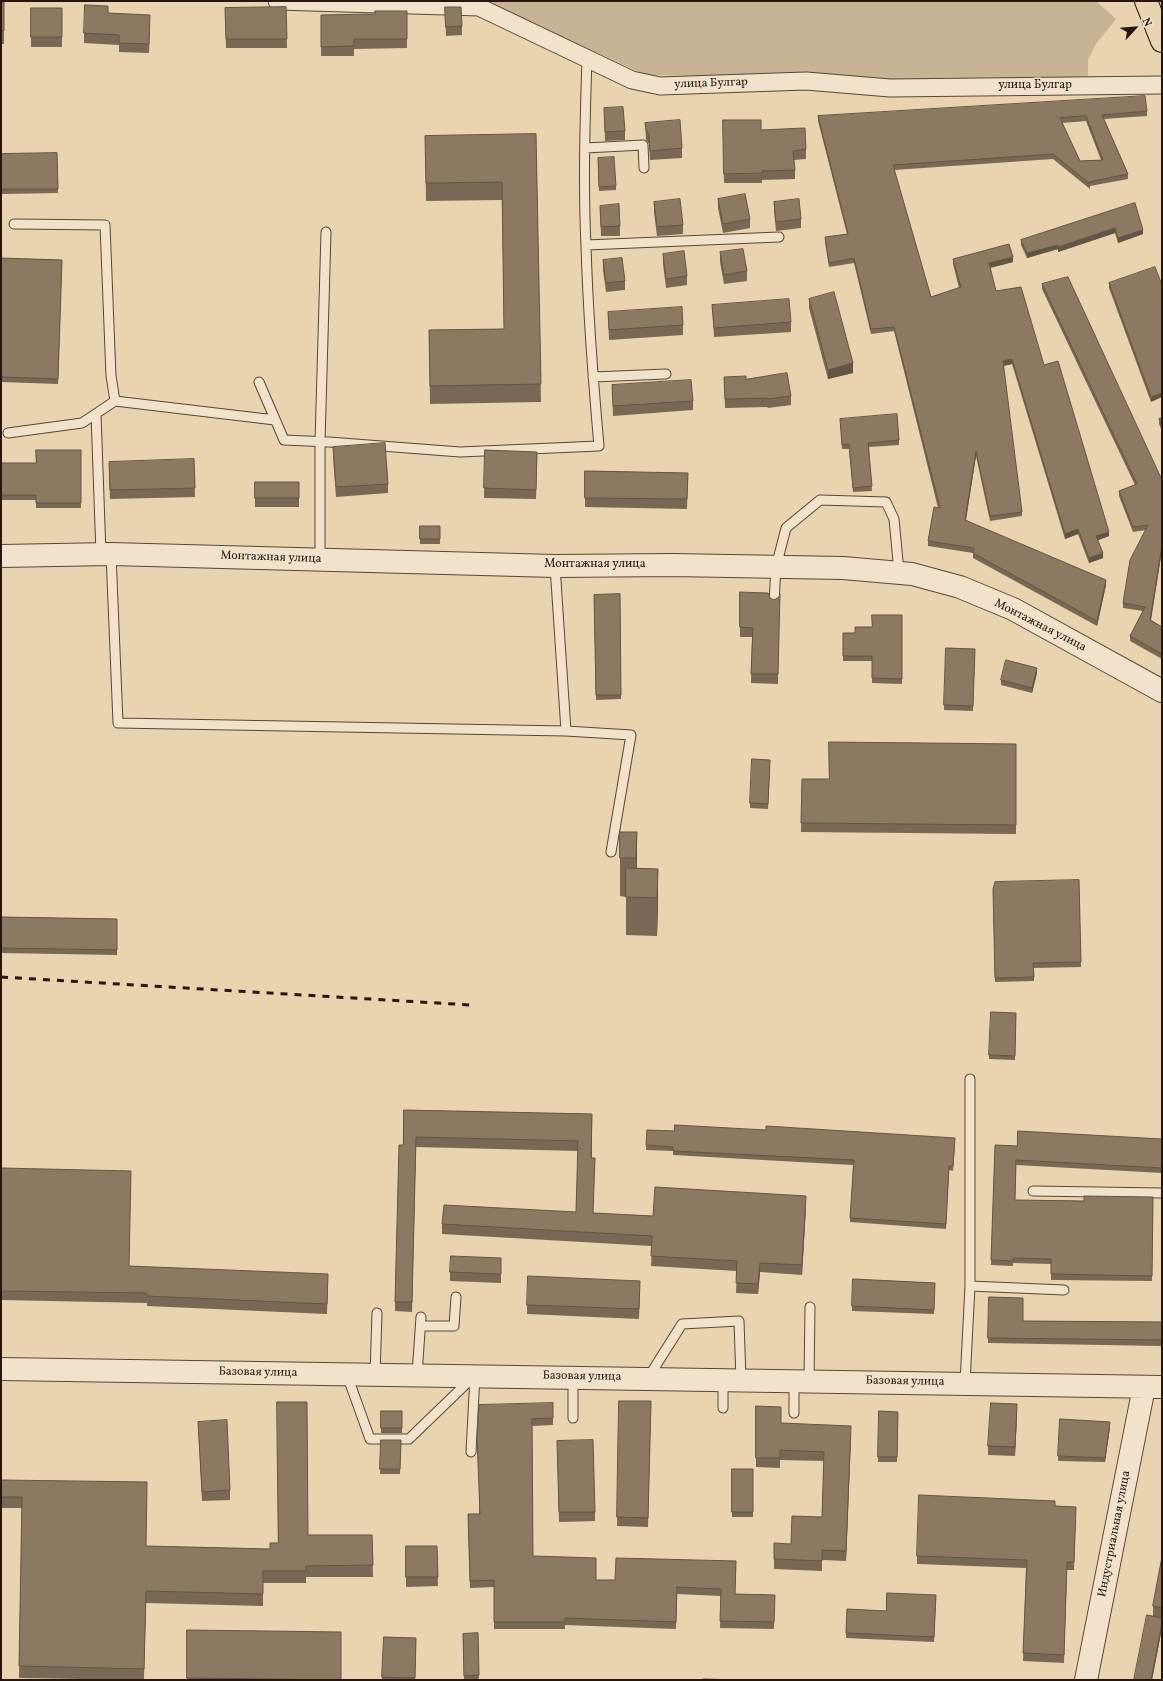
<!DOCTYPE html>
<html>
<head>
<meta charset="utf-8">
<style>
	body { margin:0 }
	#map { position:relative; width:1163px; height:1681px; overflow:hidden; background:#e9d4af; font-family:Vollkorn,serif }
	canvas { display:block }
	.frame { position:absolute; inset:0; border:2px solid #27160e; pointer-events:none }
	.north { position:absolute; left:1115px; top:8px; width:40px; height:40px; -webkit-text-stroke:3px #f1e3cb; paint-order:stroke; rotate:64deg; font-size:11px; font-weight:700; line-height:16px; text-align:center; color:#27160e }
	.north::after { content:''; display:block; margin:auto; width:14px; height:18px; background:#27160e; clip-path:polygon(50% 0,100% 100%,50% 72%,0 100%) }
</style>
</head>
<body>
<div id="map">
<canvas width="1163" height="1681"></canvas>
<div class="frame"></div>
<div class="north">N</div>
</div>
<script>
const context = document.querySelector('canvas').getContext('2d');
context.lineJoin = 'round';
function paint(path, color) { context.fillStyle = color; context.fill(path, 'evenodd'); }
function stroke(path, color, width, dash) { context.strokeStyle = color; context.lineWidth = width; context.lineCap = dash ? 'butt' : 'round'; context.setLineDash(dash || []); context.stroke(path); }
function drawText(font, color, halo, rows, align = 'center') {
  context.font = font + ' Vollkorn,serif'; context.lineWidth = 3; context.setLineDash([]); context.textBaseline = 'middle'; context.strokeStyle = halo; context.fillStyle = color; for (const [text, x, y, turn = 0] of rows) {
    context.save(); context.translate(x, y); context.rotate((+turn || 0) * Math.PI / 180); context.textAlign = isNaN(turn) ? turn : align; if (halo) context.strokeText(text, 0, 0); context.fillText(text, 0, 0); context.restore();
  }
}
paint(new Path2D(`
	M447,1H1096L1116,19L1096,44L1088,60V79L909,84L797,78L646,75L486,2Z`), '#c8b494');
const service = new Path2D(`
	M585,148L643,145L644,168
	M14,224L105,225L111,376L115,401
	M586,245L779,237
	M593,377L666,374
	M259,382L284,440L329,442L460,452L599,446C593,379 588,313 586,246C583,183 585,121 587,58
	M96,414L101,554
	M8,433L82,423L115,401L275,420
	M111,554L118,723L566,731L555,566
	M320,560V442L326,232
	M774,603L776,567L786,528L820,500L886,502L894,519L899,572
	M566,731L631,735L611,852
	M1033,1191L1162,1193
	M970,1286L1064,1290
	M421,1326H454L456,1297
	M347,1375L370,1439H409L470,1380
	M375,1375L377,1313
	M417,1375L421,1317
	M648,1378L682,1324L739,1321L741,1380
	M794,1381V1413
	M809,1381L810,1307
	M965,1383L970,1286V1079
	M723,1408V1380
	M573,1418V1377
	M471,1452L475,1375`);
const minor = new Path2D(`
	M277,1L479,7L632,80L660,86L806,81L890,88L1162,85`);
const tertiary = new Path2D(`
	M1,556L111,554L555,566L672,565L843,568L912,574L960,587L1013,609L1162,691
	M1,1369L1162,1387
	M1086,1680L1144,1387`);
const primary = new Path2D(`
	M1146,1L1162,41`);
stroke(service, '#584636', 11);
stroke(minor, '#584636', 19);
stroke(tertiary, '#584636', 24);
stroke(primary, '#27160e', 24);
stroke(service, '#f1e3cb', 9);
stroke(minor, '#f1e3cb', 17);
stroke(tertiary, '#f1e3cb', 22);
stroke(primary, '#e9d4af', 22);
stroke(new Path2D(`
	M1,977L471,1005`), '#27160e', 3, [7, 7]);
paint(new Path2D(`
	M1,1H4V44H1Z
	M286,7L287,48H226L225,8Z
	M445,7L462,26V35L446,36Z
	M31,8H62V47H31Z
	M407,11V48L354,49V56H321V15L375,14Z
	M108,13L150,24L149,53L119,52V45L84,43V33Z
	M604,108L625,131V140L605,141Z
	M1147,111V116L1104,119L1128,174V179L1090,186V189L1053,159L894,170L931,297L959,288L953,264V259L1013,262L990,268L996,291L1044,365L1109,536L1098,540L1103,558L1089,563L1078,534L1065,539L1012,364L1003,366L1022,512V516L990,521L976,456L966,520L1106,585L1097,626L973,558V553L928,546V541L938,508L894,331L871,334L854,263L829,267L825,242V237L847,234L818,121V116ZM1086,121L1101,160L1080,161L1062,123Z
	M723,120L761,130L806,149V159L794,160L795,170V179L762,180V183H724Z
	M645,123L682,148V158L650,160L649,144L646,140Z
	M536,134L541,402L430,404L429,330L504,329L502,200L426,201L425,136Z
	M57,153L58,193L1,194V154Z
	M598,163L616,186V190L599,191Z
	M718,199L750,219V228L723,233L718,208Z
	M654,202L683,225V234L657,236L654,212Z
	M774,202L801,219V228L776,231L774,211Z
	M1135,203L1143,234L1118,243L1115,233L1058,252V249L1027,258L1021,245V240Z
	M600,206L620,226V236H601Z
	M720,252L747,271V281L724,284L720,262Z
	M663,254L687,276V285L666,288L663,264Z
	M1,258L62,260L58,384L1,382Z
	M603,260L625,281V290L606,292L603,270Z
	M1109,283L1162,285L1151,402L1109,288Z
	M1042,284L1162,480V550L1151,620L1162,627V659L1130,641V636L1143,611L1123,608V603L1146,530L1133,532L1119,496V491L1135,485L1042,289Z
	M809,299L853,373L828,379L809,308Z
	M712,305L791,322V332L714,337Z
	M608,312L683,325V335L609,340Z
	M724,377L746,379L791,396V405L768,408L767,407L725,408Z
	M612,385L693,401V410L613,416Z
	M1162,418V431L1159,424V419Z
	M840,419L899,440V445L869,447L872,491L853,492L849,449H842Z
	M333,447L388,484V493L336,497L333,456Z
	M81,450V508H36V500H1V463H36Z
	M485,450L537,452L536,499L484,498Z
	M194,459L195,497L110,499L109,471Z
	M585,471L688,473L687,509L585,507Z
	M255,482H299V507H255Z
	M420,526L440,539V544H420Z
	M740,592L774,600L779,597L778,684L751,683L752,637H740Z
	M620,594L621,699L596,700L594,595Z
	M902,615V684L872,683V661H843V633H855L872,627Z
	M946,648L975,649L973,711L944,710Z
	M1037,673L1032,693L1001,685V680Z
	M1016,744V834L801,832L802,779H829Z
	M770,765L768,809L750,808V803Z
	M637,832V868L658,869V907L657,936L626,935V897L620,896V858Z
	M1079,880L1081,967L1034,968V981L995,982L993,889Z
	M1,917L117,919V955L1,953Z
	M1016,1013L1015,1060L989,1059V1055Z
	M404,1110L592,1114V1158L593,1213L653,1216L806,1206L802,1275L760,1272L758,1294L736,1293L737,1271L651,1266L652,1246L442,1234V1224L576,1212L578,1151L416,1147L412,1312L395,1311V1302L403,1145Z
	M647,1130L955,1142L953,1171L949,1170L946,1229L850,1222L853,1165L673,1155V1151L646,1150Z
	M1162,1139V1173L1016,1165L1015,1200L1084,1201L1153,1197L1152,1281L1051,1280V1264L1013,1263V1266L991,1265L995,1145L1017,1146Z
	M1,1168L129,1266L328,1284L327,1314L147,1306V1303L1,1300Z
	M501,1268V1283L450,1281V1272Z
	M853,1279L935,1283L934,1314L852,1311Z
	M640,1290L639,1319L527,1314V1305Z
	M989,1297L1023,1321L1162,1322V1346L988,1343Z
	M619,1401H651L648,1527L617,1526Z
	M479,1405L553,1418V1425L532,1426L533,1556L596,1580H615L736,1561L735,1594L775,1595L774,1629L720,1628L721,1596L677,1594L676,1629L565,1625V1629H494V1587L470,1588L468,1514H479Z
	M756,1406L781,1423L851,1435L846,1561L822,1560V1571L774,1569V1559L791,1544L822,1517L824,1461L780,1460V1468L756,1467Z
	M381,1411H402V1433H381Z
	M879,1411L898,1412L897,1462H878Z
	M1017,1414L1015,1456L988,1455V1446Z
	M1060,1419L1110,1427L1105,1462L1058,1461Z
	M198,1422L230,1490V1500L202,1501Z
	M381,1440H401L400,1474H380Z
	M557,1441L595,1512V1521L559,1522Z
	M732,1469H753V1517H732Z
	M1,1480L146,1546L270,1549L278,1543L308,1535H372L373,1577H306V1583H263V1606L146,1603L144,1680L19,1678L22,1508H1Z
	M1055,1506L1076,1507L1074,1570H1067L1064,1663L1023,1661L1026,1568L917,1564V1556Z
	M406,1546H437L438,1586L406,1587Z
	M1162,1557V1628L1152,1680H1134L1153,1616V1606Z
	M936,1595L934,1642L846,1638L847,1609L886,1611Z
	M187,1630L341,1680H187Z
	M478,1633L479,1680H464L463,1634Z
	M384,1637L416,1638L415,1680H382Z`), '#786854');
paint(new Path2D(`
	M1115,228V233L1058,252V247Z
	M1143,230V234L1118,243V238Z
	M1058,245V249L1027,258V253Z
	M1013,257V262L989,268V263Z
	M1012,359V364L1003,366V361Z
	M853,363V373L828,379V370Z
	M1162,393V397L1151,402V397Z
	M976,451V456L965,525V520Z
	M1078,529V534L1065,539V534Z
	M1109,532V536L1096,541V536Z
	M1162,545V550L1150,625V620Z
	M1103,553V558L1089,563V558Z
	M1106,580V585L1097,626V621Z
	M1037,668V673L1032,693V688Z
	M637,832V871L636,897V858Z
	M658,869V907L657,936V898Z
	M806,1196V1206L802,1275V1265Z
	M760,1263V1272L758,1294V1284Z
	M1017,1404V1414L1015,1456V1447Z
	M1110,1422V1427L1105,1462V1458Z
	M851,1426V1435L846,1561V1551Z
	M1162,1623V1628L1152,1680H1151Z`), '#625545');
const building = new Path2D(`
	M1,1H4V31H1Z
	M85,5L108,6V13L150,15L149,44L119,43V35L84,33Z
	M286,7L287,39H226L225,8Z
	M445,7H461L462,26L446,27Z
	M31,8H62V37H31Z
	M375,11H407V39H354V46L321,47V15L375,14Z
	M1145,96L1147,111L1102,115L1128,174L1089,182L1090,184L1053,154L893,165L931,297L961,287L953,259L1009,244L1013,257L989,263L996,291L1021,287L1044,365L1058,361L1109,532L1096,536L1103,553L1089,558L1078,529L1065,534L1012,359L1003,361L1022,512L990,516L976,451L965,520L1106,580L1097,621L973,553L974,548L928,541L934,507L940,508L894,327L871,329L854,258L829,263L825,237L848,234L818,116ZM1086,116L1103,160L1080,161L1060,118Z
	M623,107L625,131L605,132L604,108Z
	M680,120L682,148L650,151L649,135L646,130L645,123Z
	M723,120H761V130L805,128L806,149L793,151L795,170L762,171V173L724,174Z
	M536,134L541,384L430,386L429,330L504,329L502,182L426,183L425,136Z
	M57,153L58,189H1V154Z
	M614,157L616,186L599,187L598,158Z
	M745,194L750,219L723,224L718,199Z
	M680,199L683,225L657,227L654,202Z
	M799,199L801,219L776,222L774,202Z
	M1135,203L1143,230L1118,238L1115,228L1058,247V245L1027,253L1021,240Z
	M619,204L620,226L601,227L600,206Z
	M743,249L747,271L724,275L720,252Z
	M684,251L687,276L666,279L663,254Z
	M1,258L62,260L58,379L1,377Z
	M622,258L625,281L606,283L603,260Z
	M1155,267L1162,285V393L1151,397L1109,283Z
	M1068,277L1162,480V545L1150,620L1162,627V654L1130,636L1145,607L1123,603L1130,560L1148,525L1133,527L1119,491L1137,484L1042,284Z
	M834,292L853,363L828,370L809,299Z
	M789,299L791,322L714,328L712,305Z
	M682,307L683,325L609,330L608,312Z
	M787,373L791,396L768,399L767,398L725,399L724,377L746,376V379Z
	M691,380L693,401L613,406L612,385Z
	M897,414L899,440L868,443L872,486L853,488L849,444L842,445L840,419Z
	M1162,418V426L1159,419Z
	M385,443L388,484L336,487L333,447Z
	M36,450H81V503H36V495H1V463H36Z
	M485,450L537,452L536,490L484,488Z
	M194,459L195,488L110,490L109,462Z
	M585,471L688,473L687,499L585,498Z
	M255,482H299V498H255Z
	M420,526H440V539H420Z
	M740,592L768,593L770,598L774,600L779,597L780,594L778,674H751L753,628L740,627Z
	M620,594L621,695H596L594,595Z
	M872,615H902V679L872,678V656H843V633H855V627H872Z
	M946,648L975,649L973,706L944,705Z
	M1006,660L1037,668L1032,688L1001,680Z
	M829,742L1016,744V825L801,823L802,779H829Z
	M752,759L770,760L768,804L750,803Z
	M620,832H637L636,858H620Z
	M626,868L658,869L657,898L626,897Z
	M1079,880L1081,962L1033,963L1034,977L995,978L993,889L995,882Z
	M1,917L117,919V950L1,948Z
	M991,1012L1016,1013L1015,1056L989,1055Z
	M404,1110L592,1114L591,1158H595L593,1213L653,1216L655,1187L806,1196L802,1265L760,1263L758,1284L736,1283L737,1261L651,1256L652,1236L442,1224L444,1205L576,1212L578,1141L416,1137L412,1302H395L399,1145H403Z
	M675,1125L766,1130V1126L955,1138L953,1166H949L946,1224L850,1218L854,1160L673,1151V1147L646,1145L647,1130L674,1131Z
	M1018,1131L1162,1139V1168L1016,1160L1015,1200L1084,1201V1196L1153,1197L1152,1276L1051,1274V1259L1013,1258V1261L991,1260L995,1145L1017,1146Z
	M1,1168L131,1171L129,1266L328,1274L327,1304L147,1296V1293L1,1291Z
	M451,1256L501,1258V1274L450,1272Z
	M528,1276L640,1281L639,1309L527,1305Z
	M853,1279L935,1283L934,1310L852,1306Z
	M989,1297L1023,1298V1321L1162,1322V1340L988,1338Z
	M619,1401H651L648,1518L617,1517Z
	M277,1402H307L308,1535H372L373,1565L306,1566V1571H263V1594L146,1591L144,1669L19,1666L22,1497H1V1480L147,1482L146,1546L270,1549V1543H278Z
	M553,1403V1418L532,1419L533,1556L596,1558V1580H615L616,1558L736,1561L735,1594L775,1595L774,1622L720,1621L721,1589L677,1587L676,1622L565,1618V1622H494V1580L470,1581L468,1514H480L477,1437L479,1405Z
	M991,1403L1017,1404L1015,1447L988,1446Z
	M756,1406L781,1407V1423L851,1426L846,1551L822,1550V1561L774,1559V1543L791,1544L792,1516L822,1517L824,1452L780,1450V1458H756Z
	M381,1411H402V1428H381Z
	M879,1411L898,1412L897,1457H878Z
	M1060,1419L1110,1422L1105,1458L1058,1456Z
	M227,1420L230,1490L202,1492L198,1422Z
	M381,1440H401L400,1469H380Z
	M593,1440L595,1512H559L557,1441Z
	M732,1469H753V1512H732Z
	M919,1495L1055,1501V1506L1076,1507L1074,1562H1067L1064,1655L1023,1653L1027,1560L917,1556Z
	M406,1546H437L438,1577H406Z
	M1162,1557V1608L1153,1606Z
	M887,1593L936,1595L934,1637L846,1633L847,1609L886,1611Z
	M1147,1615L1162,1618V1623L1151,1680H1134Z
	M187,1630L341,1632V1680L187,1678Z
	M478,1633L479,1675L464,1676L463,1634Z
	M384,1637L416,1638L415,1678L382,1677Z
	M703,1679L741,1680H703Z`);
paint(building, '#8c7962');
stroke(building, '#625545', 1);
drawText('12px', '#27160e', '#f1e3cb', [
	["улица Булгар",711,84,-2],
	["улица Булгар",1035,86],
	["Монтажная улица",271,558,2],
	["Монтажная улица",595,565],
	["Монтажная улица",1040,626,27],
	["Базовая улица",258,1373,1],
	["Базовая улица",582,1377,1],
	["Базовая улица",905,1382,1],
	["Индустриальная улица",1115,1534,-79]
]);
</script>
</body>
</html>
